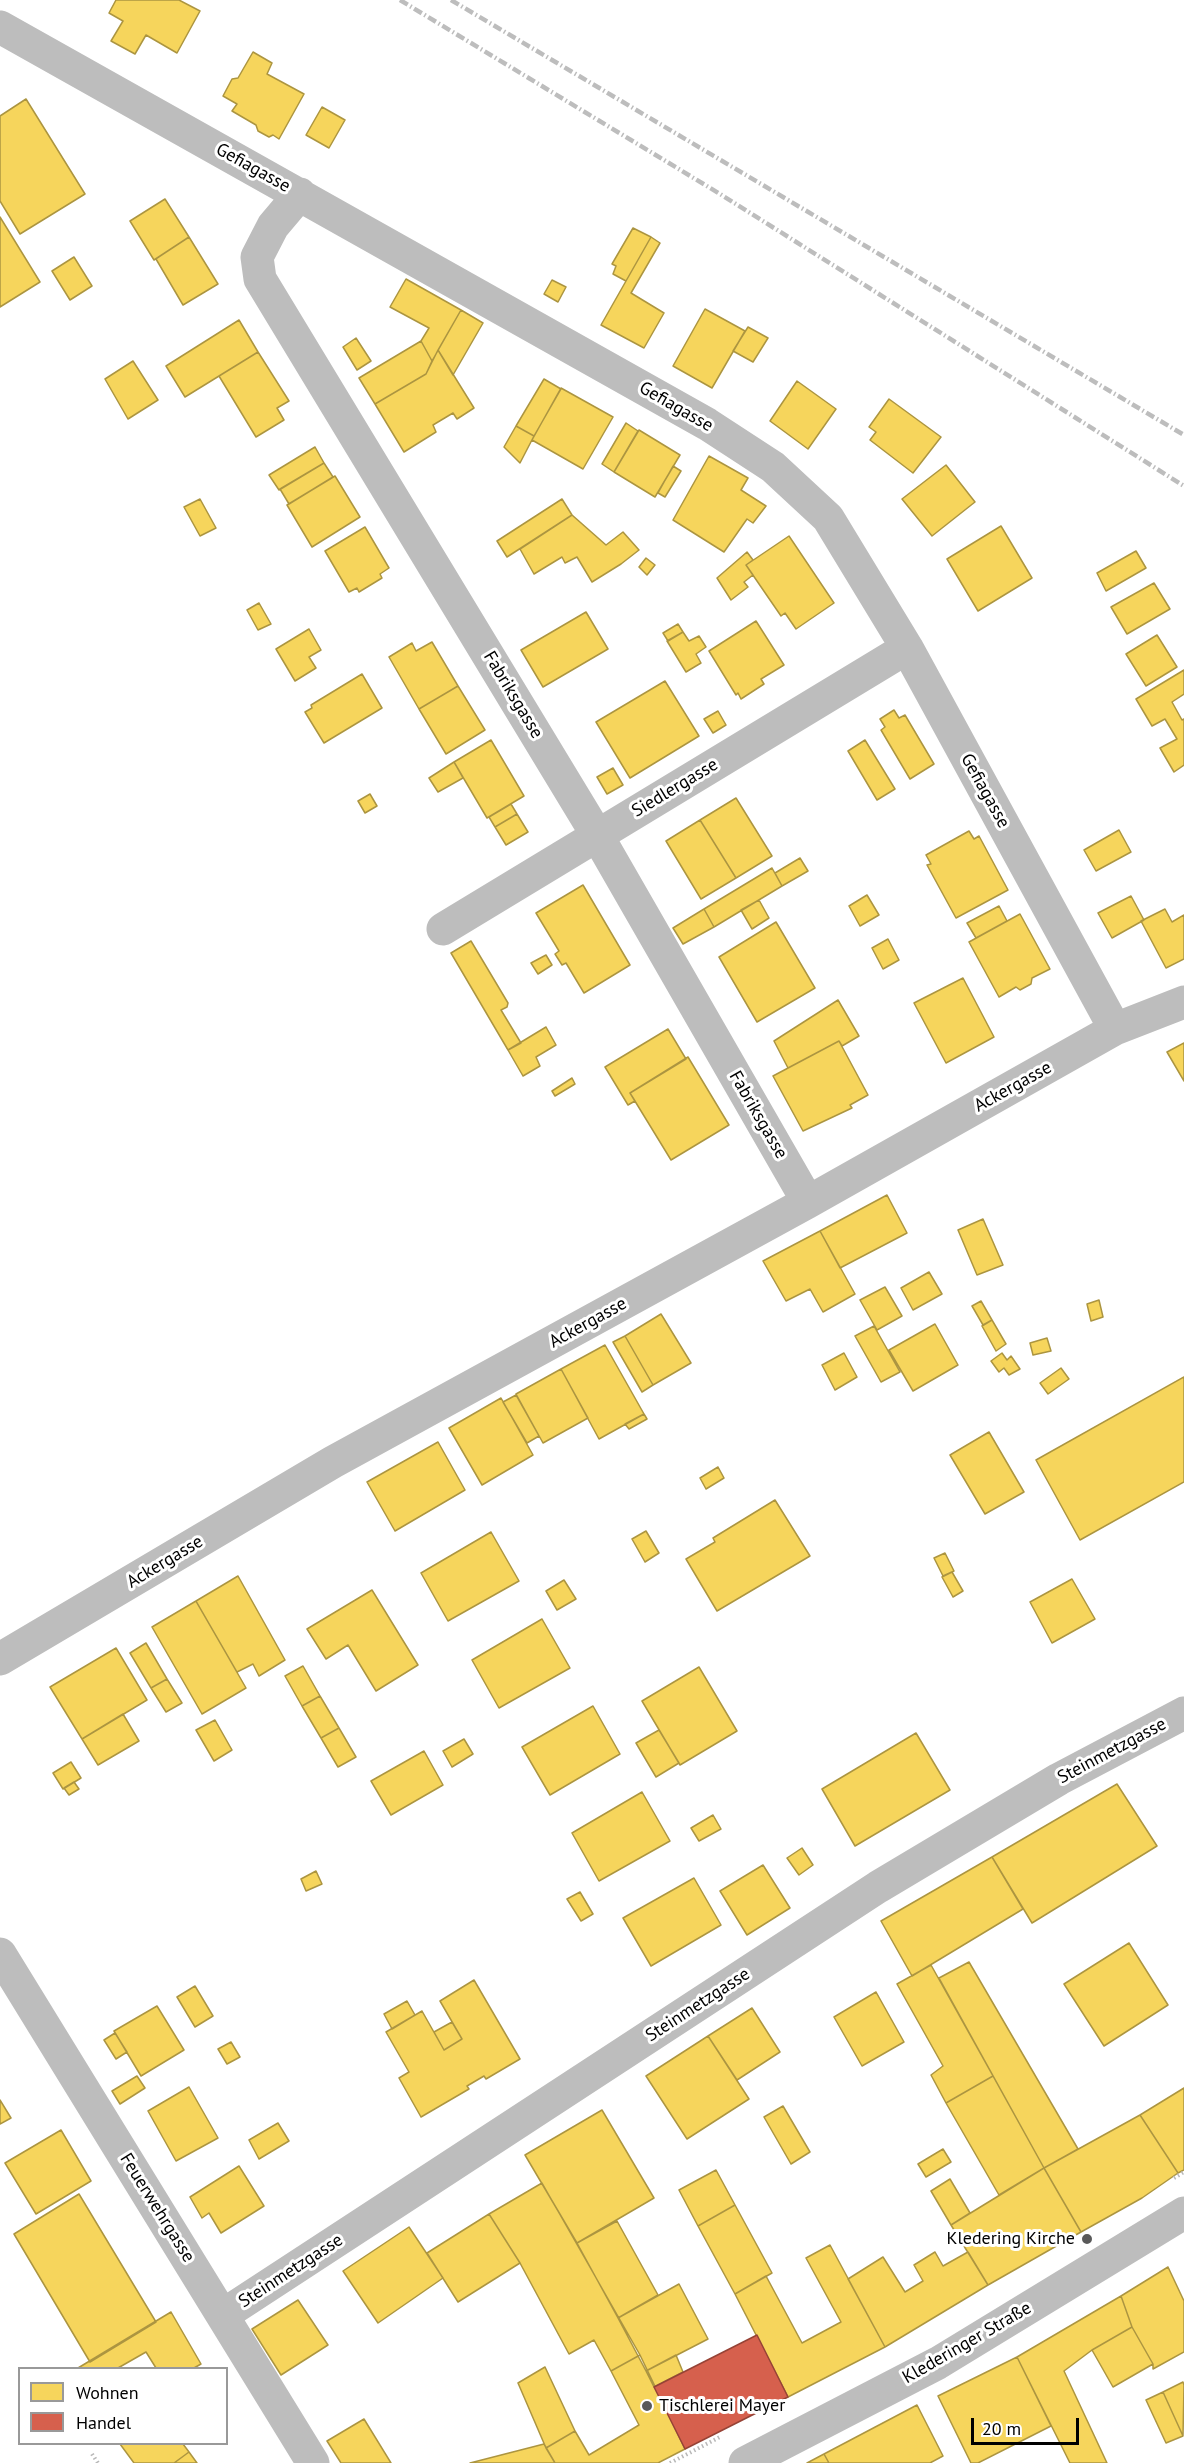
<!DOCTYPE html>
<html>
<head>
<meta charset="utf-8">
<style>
	body { margin:0 }
	#map { position:relative; width:1184px; height:2463px; overflow:hidden; background:#fff; font-family:"PT Sans",sans-serif }
	canvas { display:block }
	.legend { position:absolute; left:18px; top:2367px; width:210px; height:78px; box-sizing:border-box; background:#fff; border:2px solid #999; margin:0; padding:8px 10px; list-style:none; font-size:18px; color:#000 }
	.legend li { display:flex; align-items:center; gap:12px; height:30px }
	.legend b { width:30px; border:2px solid #999 }
	.scale { position:absolute; left:971px; top:2418px; width:108px; height:27px; box-sizing:border-box; border:3px solid #000; border-top:0; padding-left:8px; font-size:18px; line-height:21px; white-space:nowrap; color:#000; -webkit-text-stroke:4px #fff; paint-order:stroke }
</style>
</head>
<body>
<div id="map">
<canvas width="1184" height="2463"></canvas>
<ul class="legend">
<li><b style="height:16px;background:#f6d55c"></b>Wohnen</li>
<li><b style="height:16px;background:#d6604d"></b>Handel</li>
</ul>
<div class="scale">20 m</div>
</div>
<script>
const context = document.querySelector('canvas').getContext('2d');
context.lineJoin = 'round';
function paint(path, color) { context.fillStyle = color; context.fill(path, 'evenodd'); }
function stroke(path, color, width, dash) { context.strokeStyle = color; context.lineWidth = width; context.lineCap = dash ? 'butt' : 'round'; context.setLineDash(dash || []); context.stroke(path); }
function drawText(font, color, halo, rows, align = 'center') {
  context.font = font + ' "PT Sans",sans-serif'; context.lineWidth = 6; context.setLineDash([]); context.textBaseline = 'middle'; context.strokeStyle = halo; context.fillStyle = color; for (const [text, x, y, turn = 0] of rows) {
    context.save(); context.translate(x, y); context.rotate((+turn || 0) * Math.PI / 180); context.textAlign = isNaN(turn) ? turn : align; if (halo) context.strokeText(text, 0, 0); context.fillText(text, 0, 0); context.restore();
  }
}
const homes = new Path2D(`
	M116,0H179L200,11L177,53L146,35L135,54L111,41L123,21L109,13Z
	M253,52L272,63L267,74L304,94L279,139L273,135L269,137L258,131L256,125L232,111L237,104L223,96L232,79L238,78Z
	M26,99L85,194L20,234L0,201V116Z
	M322,107L345,120L329,148L306,135Z
	M165,199L189,237L154,260L130,221Z
	M0,217L40,282L0,307Z
	M633,228L651,237L626,281L613,274L616,266L612,264Z
	M189,237L218,284L183,305L156,259Z
	M651,237L660,243L631,293L664,313L644,348L601,325Z
	M74,257L92,286L70,300L52,271Z
	M406,279L461,310L432,361L421,341L429,328L390,307Z
	M552,280L566,287L558,302L544,294Z
	M705,309L745,331L712,388L673,366Z
	M461,310L483,323L453,375L438,350Z
	M239,320L258,352L185,397L166,366Z
	M748,327L768,338L753,362L733,351Z
	M356,338L371,361L357,370L343,347Z
	M421,341L432,361L426,374L375,404L359,378Z
	M438,350L474,408L457,419L453,413L433,425L436,432L404,452L375,404L426,374Z
	M258,352L289,401L277,408L284,420L256,437L219,376Z
	M133,361L158,400L128,419L105,379Z
	M544,379L561,389L534,436L516,426Z
	M797,381L836,409L808,449L770,421Z
	M561,388L613,417L583,469L532,440Z
	M889,399L941,437L913,473L870,440L876,432L869,427Z
	M626,423L638,431L614,472L602,464Z
	M516,426L534,436L520,463L504,447Z
	M639,430L680,455L655,497L614,472Z
	M315,447L324,463L279,490L269,475Z
	M709,456L748,478L741,490L766,506L753,523L747,519L724,552L673,520Z
	M324,463L333,477L289,504L280,489Z
	M946,465L975,502L932,536L902,499Z
	M673,466L681,471L665,497L658,493Z
	M335,476L360,517L312,547L287,505Z
	M200,499L216,528L200,536L184,507Z
	M562,499L572,515L507,557L497,541Z
	M572,515L606,545L623,532L639,550L621,564L592,582L577,557L565,563L562,557L534,574L520,549Z
	M1001,526L1032,578L978,611L947,559Z
	M365,527L389,568L380,574L382,578L359,592L357,588L349,592L325,551Z
	M789,536L834,603L796,629L785,613L781,616L746,565Z
	M1136,551L1146,568L1106,591L1097,573Z
	M747,552L753,560L746,565L753,575L744,582L748,587L731,600L717,578Z
	M646,558L655,565L647,575L639,567Z
	M1154,583L1170,609L1127,634L1111,607Z
	M259,603L271,624L258,630L247,610Z
	M586,612L608,649L543,687L521,650Z
	M756,621L784,665L761,679L764,684L741,699L738,693L736,695L709,651Z
	M678,624L683,632L668,641L663,633Z
	M309,629L321,650L309,657L316,668L295,681L276,649Z
	M683,632L689,641L699,636L706,647L696,654L701,663L686,672L667,641Z
	M1157,635L1177,667L1146,686L1126,654Z
	M432,642L458,686L419,709L389,657L412,643L416,651Z
	M1184,670V694L1172,702L1182,720L1184,719V765L1174,772L1160,748L1177,739L1165,719L1152,726L1136,699Z
	M362,674L382,708L324,743L305,712L312,708L311,705Z
	M665,681L699,736L630,778L596,722Z
	M458,686L485,730L446,754L419,709Z
	M894,710L899,718L905,715L934,764L910,779L881,730L885,727L880,719Z
	M718,711L726,725L713,733L704,719Z
	M491,740L524,796L487,818L454,762Z
	M865,740L895,789L877,800L848,751Z
	M454,762L463,778L438,792L429,778Z
	M613,768L623,785L607,794L597,777Z
	M370,794L377,806L365,813L358,801Z
	M736,798L772,856L736,878L700,820Z
	M511,804L517,814L495,827L489,817Z
	M517,814L528,832L506,845L495,827Z
	M700,820L736,878L701,899L666,841Z
	M1119,830L1131,852L1096,871L1084,850Z
	M969,831L974,839L979,836L1008,890L956,918L927,865L931,864L926,855Z
	M800,858L808,871L782,886L775,873Z
	M772,868L782,886L714,927L704,909Z
	M583,885L630,965L584,993L566,963L562,965L555,954L559,951L536,913Z
	M867,895L879,915L860,926L849,906Z
	M1131,896L1144,920L1112,938L1098,913Z
	M759,900L769,918L752,929L741,910Z
	M999,906L1007,921L976,938L967,923Z
	M704,909L714,927L683,944L673,928Z
	M1165,909L1172,922L1184,915V959L1166,968L1141,921Z
	M1020,914L1050,969L1032,978L1031,984L1020,990L1016,987L999,997L969,942Z
	M776,922L815,988L757,1022L719,957Z
	M888,939L899,960L883,969L872,948Z
	M471,941L508,1003L507,1007L501,1010L521,1043L508,1050L451,953Z
	M546,955L552,965L538,974L531,963Z
	M963,978L994,1037L946,1063L914,1003Z
	M838,1000L859,1036L842,1046L839,1041L788,1068L774,1041Z
	M546,1027L556,1045L536,1057L540,1066L523,1076L508,1050Z
	M668,1029L686,1059L630,1093L635,1101L628,1105L605,1067Z
	M839,1041L868,1095L850,1105L852,1108L803,1131L773,1076Z
	M1184,1043V1081L1167,1052Z
	M688,1057L729,1125L671,1160L630,1093Z
	M572,1078L575,1084L555,1096L552,1091Z
	M887,1195L907,1233L840,1268L820,1231Z
	M983,1219L1003,1265L977,1275L958,1230Z
	M820,1231L855,1294L823,1312L810,1289L786,1301L763,1261Z
	M929,1272L942,1294L913,1310L901,1288Z
	M885,1287L902,1316L877,1330L860,1300Z
	M1099,1300L1103,1317L1091,1321L1087,1304Z
	M981,1301L992,1320L983,1325L972,1306Z
	M661,1314L691,1363L653,1385L625,1336Z
	M992,1320L1006,1344L996,1351L982,1326Z
	M935,1324L958,1365L913,1391L889,1350Z
	M874,1326L900,1372L881,1382L855,1336Z
	M625,1336L653,1385L642,1392L613,1342Z
	M1047,1338L1051,1351L1033,1355L1030,1343Z
	M605,1345L644,1414L599,1439L561,1369Z
	M844,1353L857,1377L835,1390L822,1365Z
	M1002,1353L1007,1360L1011,1356L1020,1369L1009,1375L1004,1368L999,1372L991,1361Z
	M1061,1368L1069,1379L1048,1394L1040,1383Z
	M561,1369L588,1418L543,1443L516,1394Z
	M1184,1377V1482L1080,1540L1036,1460Z
	M516,1395L539,1436L527,1443L503,1402Z
	M501,1398L533,1455L482,1485L449,1428Z
	M644,1414L647,1419L629,1429L625,1424Z
	M989,1432L1024,1492L985,1514L950,1455Z
	M438,1442L465,1490L395,1531L367,1482Z
	M718,1467L724,1478L706,1489L700,1478Z
	M775,1500L810,1556L717,1611L686,1559L715,1542L713,1538Z
	M646,1531L659,1553L645,1562L632,1539Z
	M491,1532L519,1581L448,1621L421,1573Z
	M945,1553L954,1571L943,1576L934,1558Z
	M952,1572L963,1591L953,1597L942,1577Z
	M238,1576L285,1660L259,1676L253,1664L237,1672L196,1601Z
	M1072,1579L1095,1619L1052,1643L1030,1602Z
	M564,1580L576,1599L557,1610L546,1591Z
	M372,1590L418,1665L376,1691L348,1645L326,1659L307,1629Z
	M196,1601L246,1688L202,1714L152,1627Z
	M542,1619L570,1668L499,1708L472,1660Z
	M146,1643L167,1679L151,1688L130,1653Z
	M116,1648L147,1700L82,1739L50,1687Z
	M303,1666L320,1696L302,1706L285,1676Z
	M699,1667L737,1731L680,1765L642,1701Z
	M167,1679L182,1703L166,1712L151,1688Z
	M320,1696L339,1728L321,1738L302,1706Z
	M593,1706L620,1754L550,1795L522,1747Z
	M123,1714L139,1741L98,1765L82,1739Z
	M215,1720L232,1750L214,1761L196,1730Z
	M339,1728L356,1757L338,1767L321,1738Z
	M659,1730L679,1763L656,1777L636,1743Z
	M916,1733L950,1790L855,1846L822,1789Z
	M464,1739L473,1754L452,1767L443,1751Z
	M424,1751L443,1785L391,1815L371,1781Z
	M71,1762L81,1778L63,1789L53,1773Z
	M74,1782L79,1789L69,1795L64,1788Z
	M1117,1784L1157,1846L1032,1923L992,1857Z
	M642,1792L670,1841L599,1881L572,1833Z
	M713,1815L721,1829L699,1841L691,1828Z
	M802,1848L813,1865L799,1875L787,1858Z
	M992,1857L1023,1909L912,1976L881,1921Z
	M763,1865L790,1908L747,1935L720,1891Z
	M316,1871L322,1884L306,1891L301,1879Z
	M694,1878L721,1925L651,1966L623,1918Z
	M580,1892L593,1914L581,1921L567,1899Z
	M1129,1943L1168,2005L1104,2046L1064,1984Z
	M969,1962L1078,2149L1044,2168L939,1978Z
	M931,1965L993,2076L946,2103L931,2075L943,2066L897,1984Z
	M474,1980L520,2059L486,2079L484,2076L467,2086L469,2089L421,2117L399,2078L409,2072L386,2032L422,2011L444,2050L462,2039L440,2001Z
	M195,1986L213,2016L195,2027L177,1997Z
	M876,1992L904,2042L862,2066L834,2017Z
	M407,2001L415,2015L392,2029L384,2014Z
	M157,2006L184,2050L141,2076L114,2031Z
	M752,2008L780,2052L737,2080L708,2036Z
	M452,2022L462,2039L444,2050L434,2032Z
	M115,2033L127,2052L116,2059L104,2040Z
	M708,2036L749,2099L687,2139L646,2076Z
	M231,2042L240,2057L227,2064L218,2049Z
	M137,2076L145,2088L120,2104L112,2091Z
	M993,2076L1044,2168L999,2195L946,2103Z
	M189,2087L218,2138L176,2161L148,2111Z
	M1184,2088V2170L1178,2173L1140,2115Z
	M0,2100L11,2118L0,2124Z
	M783,2106L810,2152L791,2164L764,2117Z
	M602,2110L654,2198L577,2243L525,2155Z
	M1140,2115L1178,2173L1142,2198L1081,2232L1044,2168Z
	M278,2123L289,2141L259,2159L249,2140Z
	M61,2130L91,2181L36,2214L5,2163Z
	M943,2149L951,2162L926,2177L918,2164Z
	M239,2166L264,2206L221,2233L209,2213L202,2218L190,2197Z
	M1044,2168L1081,2232L988,2285L951,2225Z
	M716,2170L735,2205L698,2226L679,2190Z
	M950,2179L970,2213L951,2225L931,2191Z
	M542,2183L640,2355L611,2371L594,2340L569,2354L520,2263L489,2214Z
	M79,2194L156,2322L90,2362L14,2234Z
	M735,2205L772,2273L735,2294L698,2226Z
	M489,2214L520,2263L458,2302L427,2253Z
	M617,2221L658,2295L618,2318L577,2243Z
	M409,2227L443,2278L378,2323L343,2271Z
	M830,2245L885,2347L788,2397L735,2294L766,2276L802,2343L841,2322L806,2258Z
	M935,2252L943,2266L968,2252L988,2285L885,2347L848,2279L883,2257L905,2292L923,2281L914,2265Z
	M1168,2267L1184,2301V2352L1153,2369V2364L1132,2327L1121,2296Z
	M679,2284L708,2339L646,2371L618,2318Z
	M1121,2296L1132,2327L1092,2350L1064,2371L1107,2463H1070L1017,2357Z
	M298,2300L328,2345L281,2375L252,2329Z
	M171,2312L201,2364L194,2368H156L146,2352L118,2368H78Z
	M1132,2327L1153,2364L1113,2387L1092,2350Z
	M640,2355L685,2449L658,2463H555L546,2448L575,2431L589,2455L639,2425L611,2371Z
	M676,2355L683,2372L654,2387L646,2371Z
	M1017,2357L1051,2426L978,2463H971L938,2396Z
	M545,2367L575,2431L546,2448L518,2383Z
	M1183,2382L1184,2385L1183,2436L1163,2392Z
	M1163,2392L1183,2436L1166,2443L1146,2400Z
	M917,2405L943,2456L930,2463H829L824,2454Z
	M364,2419L391,2463H341L327,2441Z
	M120,2444H183L189,2452L174,2463H134Z
	M544,2444L555,2463H470Z
	M189,2452L197,2463H174Z
	M824,2454L829,2463H807Z`);
paint(homes, '#f6d55c');
stroke(homes, '#ac9540', 1.5);
const shops = new Path2D(`
	M757,2335L788,2397L685,2449L654,2387Z`);
paint(shops, '#d6604d');
stroke(shops, '#964336', 1.5);
stroke(new Path2D(`
	M1174,2178L1184,2172
	M92,2454L98,2463
	M670,2463L720,2437`), '#b8b8b8', 4, [1.5, 3]);
stroke(new Path2D(`
	M0,27L707,424L773,467L828,518L907,648L1115,1029
	M300,194L273,226L257,257L260,279L597,835L808,1202
	M443,929L907,648
	M0,1659L333,1462L808,1202L1115,1029L1184,1002
	M0,1954L313,2463
	M223,2315L878,1887L1059,1779L1184,1713`), '#bdbdbd', 33);
stroke(new Path2D(`
	M745,2463L938,2363L1184,2213`), '#bdbdbd', 33);
stroke(new Path2D(`
	M400,0L720,194L1184,486
	M451,0L1184,435`), '#bdbdbd', 4.5, [9, 3, 1.5, 3]);
for (const [x, y, r, color] of [
	[1087,2239,6,"#595959"],
	[647,2406,6,"#595959"]
]) { const dot = new Path2D(); dot.arc(x, y, r, 0, 2 * Math.PI); context.fillStyle = color; context.fill(dot); stroke(dot, '#fff', 2); }
drawText('18px', '#000', '#fff', [
	["Gefiagasse",253,168,29],
	["Gefiagasse",676,407,30],
	["Fabriksgasse",513,695,59],
	["Siedlergasse",675,788,-31],
	["Gefiagasse",985,791,61],
	["Ackergasse",1013,1087,-29],
	["Fabriksgasse",758,1115,60],
	["Ackergasse",588,1323,-29],
	["Ackergasse",165,1562,-31],
	["Steinmetzgasse",1112,1751,-28],
	["Steinmetzgasse",698,2005,-33],
	["Feuerwehrgasse",157,2208,58],
	["Steinmetzgasse",291,2271,-33],
	["Klederinger Straße",967,2343,-30]
]);
drawText('18px', '#000', '#fff', [
	["Kledering Kirche",1075,2239],
	["Tischlerei Mayer",659,2406,"left"]
], 'right');
</script>
</body>
</html>
